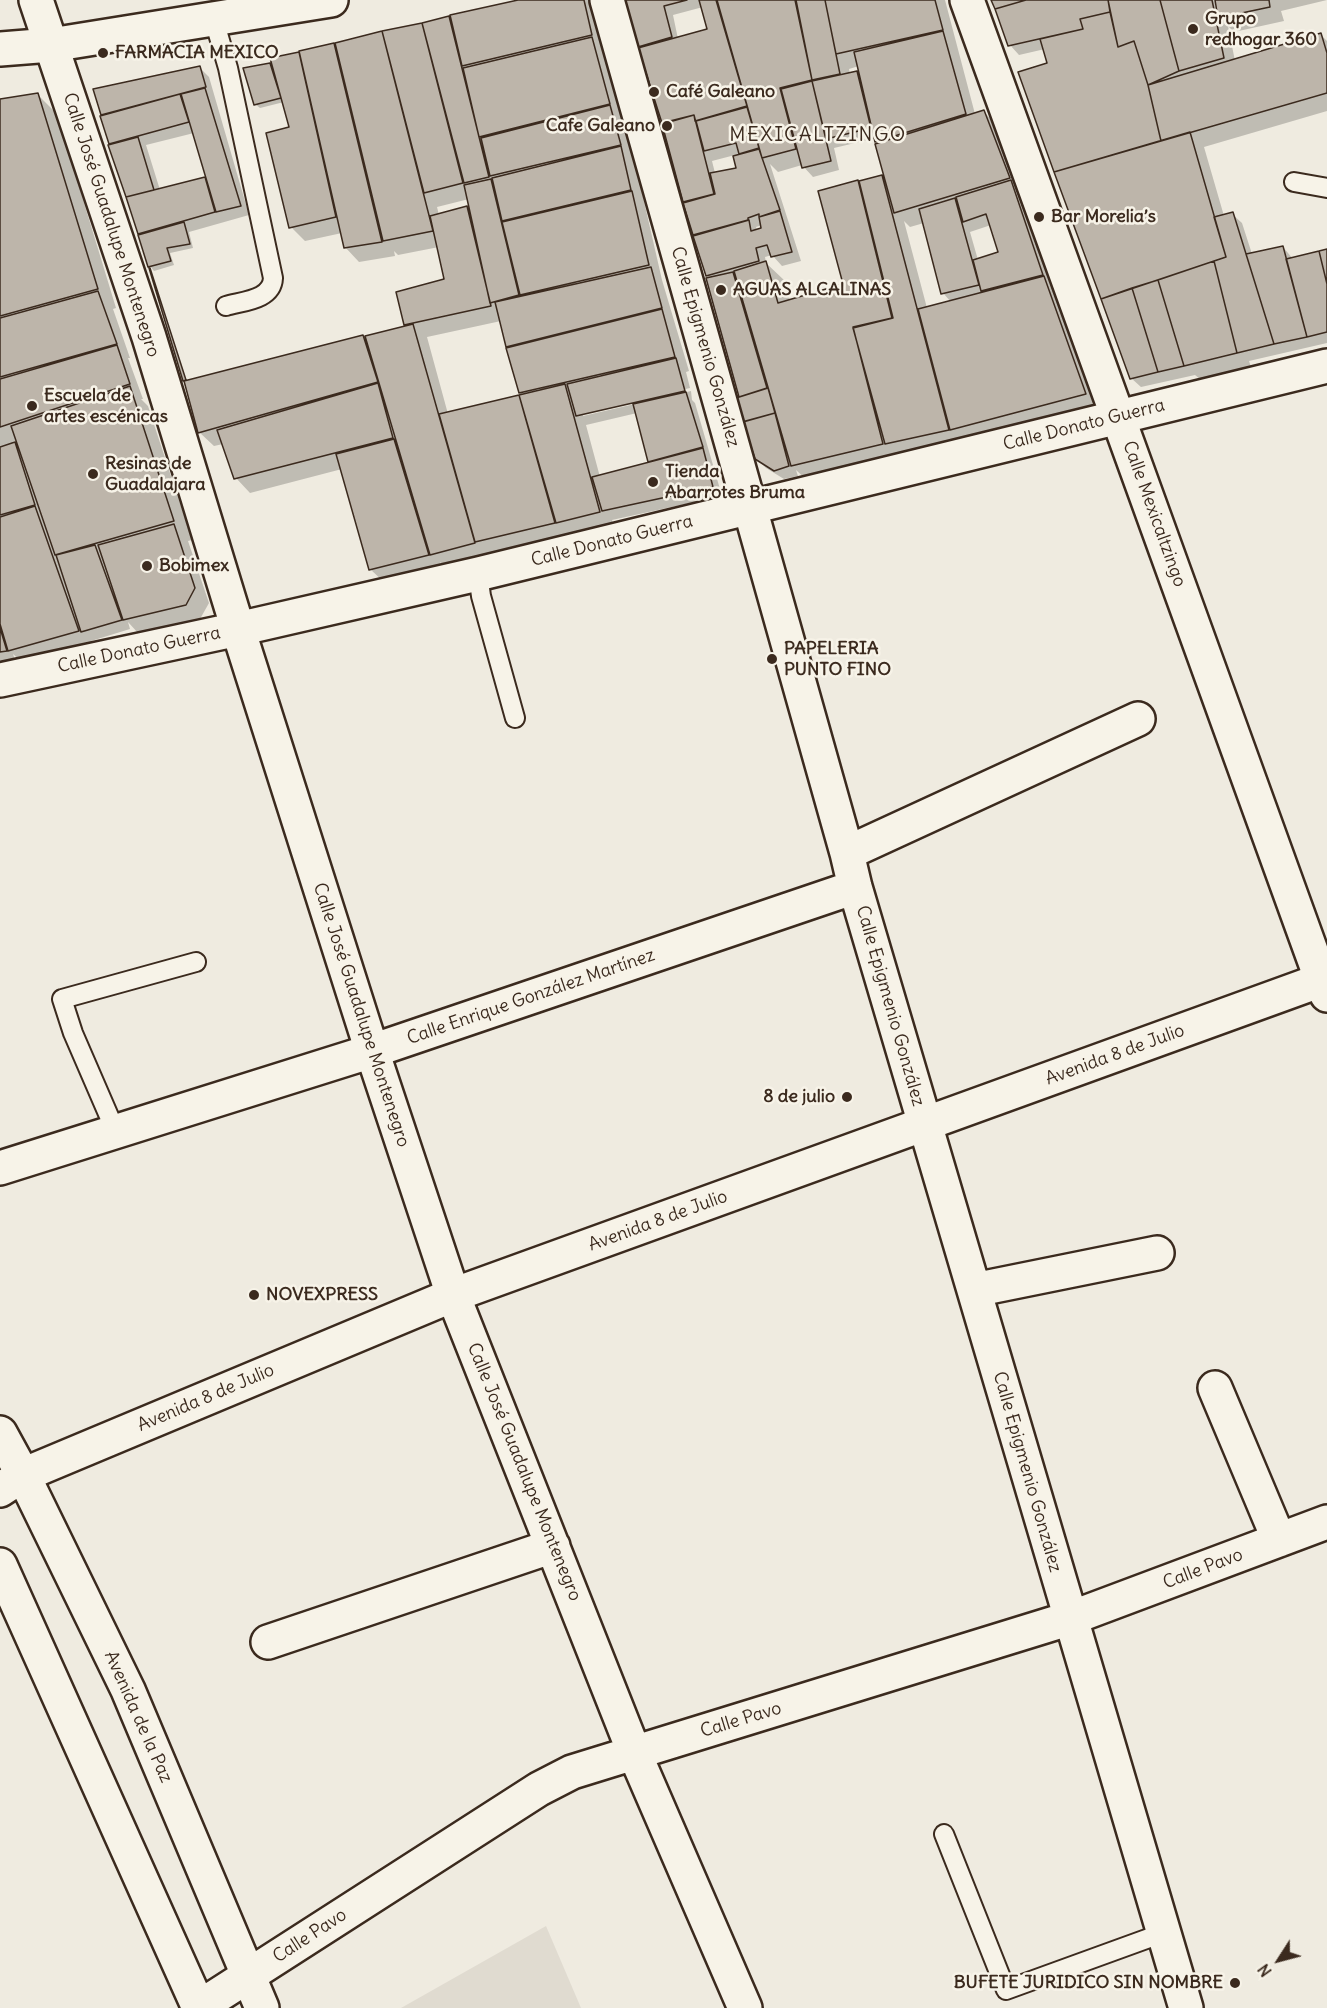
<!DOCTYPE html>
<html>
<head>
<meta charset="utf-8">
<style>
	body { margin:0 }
	#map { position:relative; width:1327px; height:2008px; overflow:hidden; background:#efebe0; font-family:Delius,sans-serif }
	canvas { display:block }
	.north { position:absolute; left:1249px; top:1930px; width:60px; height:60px; -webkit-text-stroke:4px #f7f3e8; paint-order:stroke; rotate:234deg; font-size:16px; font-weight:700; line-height:24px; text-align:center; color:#3b2a1e }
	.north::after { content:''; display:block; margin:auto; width:21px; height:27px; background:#3b2a1e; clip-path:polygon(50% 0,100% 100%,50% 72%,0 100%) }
</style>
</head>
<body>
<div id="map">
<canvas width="1327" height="2008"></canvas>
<div class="north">N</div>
</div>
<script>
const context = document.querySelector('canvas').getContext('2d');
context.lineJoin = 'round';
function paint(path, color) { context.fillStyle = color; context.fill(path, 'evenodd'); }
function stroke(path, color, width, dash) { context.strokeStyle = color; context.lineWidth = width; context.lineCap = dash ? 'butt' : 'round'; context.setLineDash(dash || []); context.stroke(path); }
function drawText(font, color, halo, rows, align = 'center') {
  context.font = font + ' Delius,sans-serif'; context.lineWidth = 5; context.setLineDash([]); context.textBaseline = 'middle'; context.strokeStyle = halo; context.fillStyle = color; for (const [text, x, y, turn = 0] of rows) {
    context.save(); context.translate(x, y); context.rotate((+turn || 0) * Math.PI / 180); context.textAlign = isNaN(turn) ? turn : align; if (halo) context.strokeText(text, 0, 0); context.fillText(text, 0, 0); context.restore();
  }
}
paint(new Path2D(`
	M546,1926L581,2008H401Z`), '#e0dbd0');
paint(new Path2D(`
	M525,0H592L605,49L603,50L606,53L635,159H632L635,162L662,280L689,371L686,372L690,388L583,413V416L691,391L692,400L695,403L722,496L612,520L614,526L572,537L568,533V538L446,568L440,562L442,569L385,583L370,569L342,469L250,493L236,478L223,444L214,446L199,432L363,337L369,343L407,327L398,293L446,280L439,247L398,255L394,251L395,256L359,262L345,247L342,233L305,241L291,227V128L284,102L260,108L255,104L270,64L275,69L272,59L421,25L425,29L448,18L453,22ZM608,104V107L489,136V133ZM469,199L472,213L467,208L439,215L437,207ZM501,321L520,393L523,396L448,414L427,337ZM637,413L649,464L600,477L586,425Z
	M626,0H945L975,114L983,111L998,126L1050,284L1062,296L1103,412L970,448L961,438L962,444L811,484L796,470L798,476L784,479L766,468L756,458L744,421L742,397L711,279L707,276L664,125H666L641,49L639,46ZM703,7L709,30L678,39L673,15ZM859,66L861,77L857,72L850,74L849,69ZM876,138L880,144L887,182L882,176L862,186L857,182L845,285L790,301L785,281L766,263L765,257L772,255L782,266L801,261L770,164L778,172L802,165L813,177L839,170L834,148ZM735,155L738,169L715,173L712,161ZM862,202H865L896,325H893ZM904,221L910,227L924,223L943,293L951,302L927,308ZM762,225L763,229L757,231L756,227ZM991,225L1000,253L978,260L970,232Z
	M993,0H1327L1281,11L1284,21L1234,32L1228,26L1235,61L1321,35L1327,41V111L1204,147L1224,216L1232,214L1242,223L1252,254L1283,247L1293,259L1327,250V343L1249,361L1251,367L1200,379L1195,375L1141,387L1131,378L1045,49L1019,55L1010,45Z
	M200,68L209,77L249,215L189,232L193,248L170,253L174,265L154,271L150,266L95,90ZM194,133L207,178L160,190L146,145Z
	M38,95L57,114L116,308L113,309L130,358H128L143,399H141L148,406L192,540L188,541L209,603L200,619L138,633L128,622L130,629L91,641L93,646L24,664L13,654L15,660L0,663V101ZM17,440L21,450L13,442Z`), '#0003');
const building = new Path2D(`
	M518,0H584L592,35L462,66L450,15Z
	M625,0H687L664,6L672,37L638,47Z
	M699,0H716L747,106L695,121L694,115L662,123L638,48L707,29Z
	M717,0H795L812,80L780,88L796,149L762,158Z
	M796,0H825L840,74L812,80Z
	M825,0H935L943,30L836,54Z
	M991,0H1026L995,9Z
	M1026,0H1108L1110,12L1080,19L1083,29L1008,46L995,9Z
	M1108,0H1160L1179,71L1148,85L1134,41L1118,47Z
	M1160,0H1212L1224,58L1179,71Z
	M1215,0H1269L1270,7L1218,18Z
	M1110,12L1118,47L1134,41L1148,85L1161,141L1054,172L1018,72L1047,63L1040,39L1083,29L1080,19Z
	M449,16L489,177L464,183L422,23Z
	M422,23L463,183L424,193L382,31Z
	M382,31L433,231L383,241L335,43Z
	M943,31L966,114L875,142L854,52Z
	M1321,33L1327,53V93L1161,141L1148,85Z
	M592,37L610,104L479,137L463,68Z
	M334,43L382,242L344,248L299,51Z
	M299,52L336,217L289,228L266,133L289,127L270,58Z
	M270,63L281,98L254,105L243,68Z
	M200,66L206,87L101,115L93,89Z
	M857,71L871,128L826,139L812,81Z
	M812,81L831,161L802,168L781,89Z
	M205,88L241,206L216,212L181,94Z
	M38,93L98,289L0,316V99Z
	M180,94L189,122L109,144L100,116Z
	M610,105L621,145L490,176L481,138Z
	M747,107L759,148L739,154L736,143L704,151L696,121Z
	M984,110L1010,178L894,213L875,144Z
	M694,115L714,194L683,202L662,124Z
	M1190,132L1226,257L1101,299L1054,172Z
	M138,137L154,190L126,197L108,145Z
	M621,146L631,190L502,221L492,178Z
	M759,149L780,210L759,217V214L748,218V220L693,235L683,203L715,194L710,173L736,168L733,156Z
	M882,175L949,430L885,444L853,328L893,318L859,181Z
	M205,177L215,212L138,234L126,197Z
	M491,179L519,295L490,303L464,185Z
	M858,180L892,318L853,327L883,444L791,466L734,271L766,261L778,303L843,284L818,191Z
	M1011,180L1043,275L981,291L973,260L998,252L986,214L963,222L956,197Z
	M632,191L649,265L520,295L502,222Z
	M955,198L979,285L941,294L919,209Z
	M467,206L491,306L404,325L396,292L444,279L430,216Z
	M780,211L792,252L771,257L767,245L756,248L759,261L706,276L693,236L749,220L751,231L761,228L759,217Z
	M1233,212L1274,344L1237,353L1214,261L1226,257L1214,217Z
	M184,222L190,244L167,248L171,261L148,267L138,235Z
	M1283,246L1307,337L1274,344L1246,254Z
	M1327,249V284L1319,251Z
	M1319,251L1327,284V332L1307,337L1286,259Z
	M1214,261L1237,353L1184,366L1158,280Z
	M651,267L662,308L506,347L495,302Z
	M149,268H150L186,380L183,381Z
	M733,272L767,388L739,397L706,278Z
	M1044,276L1086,394L950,430L918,309Z
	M1158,280L1184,366L1158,372L1132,288Z
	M1132,288L1158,372L1130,379L1101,299Z
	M98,291L117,344L0,377V318Z
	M662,309L675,357L519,393L506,348Z
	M413,324L475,543L430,555L365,336Z
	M363,335L378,382L198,433L184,381Z
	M117,345L130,384L0,427V379Z
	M676,358L685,391L576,416L567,384Z
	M378,383L393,438L234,479L217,430Z
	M565,384L600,512L556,523L519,395Z
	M130,386L174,521L55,555L11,426Z
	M768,388L775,413L742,422L736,398Z
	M686,392L703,447L648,462L633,404Z
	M519,395L555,523L475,542L439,414Z
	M775,413L789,466L774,471L755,459L743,422Z
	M394,439L429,555L369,570L336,454Z
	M15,442L35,505L0,515V447Z
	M703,448L713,487L602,511L592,477Z
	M35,506L79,631L8,651L0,624V517Z
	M174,524L195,588L186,605L123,620L98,545Z
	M95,545L122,620L81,632L56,555Z
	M0,628L7,651L0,652Z`);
paint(building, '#bdb5aa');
stroke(building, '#3b2a1e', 1.5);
const service = new Path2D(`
	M214,20L228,68L273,278C272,300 243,301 226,306
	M1294,182L1327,188
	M478,574L481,596L515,718
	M115,1130L73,1033L62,999L196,962
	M944,1834L1006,1990L1163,1933`);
const minor = new Path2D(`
	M36,0L149,337L238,629L372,1051L453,1295L634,1752L745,2008
	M607,0L847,853L855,887L1186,2008
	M967,0L1327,995
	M0,680L238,629L478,574L1327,366
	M847,853L1138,719
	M0,1168L372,1051L855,887
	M974,1290L1157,1253
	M1215,1388L1279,1540
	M268,1642L553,1546
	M198,2008L539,1789L572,1772L1071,1618L1327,1522`);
const tertiary = new Path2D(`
	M0,49L51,45L331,0
	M0,1433L23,1475L128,1690L262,2008
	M0,1490L23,1475L453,1295L1327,978
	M0,1565L199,2008`);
stroke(service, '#3b2a1e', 22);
stroke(minor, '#3b2a1e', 38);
stroke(tertiary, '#3b2a1e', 38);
stroke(service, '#f7f3e8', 18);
stroke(minor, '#f7f3e8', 33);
stroke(tertiary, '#f7f3e8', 33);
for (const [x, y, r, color] of [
	[1193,29,6,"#3b2a1e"],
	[103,53,6,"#3b2a1e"],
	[654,92,6,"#3b2a1e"],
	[667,126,6,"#3b2a1e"],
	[1039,217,6,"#3b2a1e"],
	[721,290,6,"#3b2a1e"],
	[32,406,6,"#3b2a1e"],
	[93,474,6,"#3b2a1e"],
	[653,482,6,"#3b2a1e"],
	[147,566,6,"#3b2a1e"],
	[772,659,6,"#3b2a1e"],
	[847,1097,6,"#3b2a1e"],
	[254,1295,6,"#3b2a1e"],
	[1235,1983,6,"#3b2a1e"]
]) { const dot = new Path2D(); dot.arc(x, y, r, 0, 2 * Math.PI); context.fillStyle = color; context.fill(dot); stroke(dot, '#f7f3e8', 2); }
drawText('bold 18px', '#3b2a1e', '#f7f3e8', [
	["Grupo",1205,19],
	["redhogar 360",1205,40],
	["FARMACIA MEXICO",115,53],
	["Café Galeano",666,92],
	["Cafe Galeano",655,126,"right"],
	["Bar Morelia’s",1051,217],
	["AGUAS ALCALINAS",733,290],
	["Escuela de",44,396],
	["artes escénicas",44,417],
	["Resinas de",105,464],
	["Guadalajara",105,485],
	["Tienda",665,472],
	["Abarrotes Bruma",665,493],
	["Bobimex",159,566],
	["PAPELERIA",784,649],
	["PUNTO FINO",784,670],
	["8 de julio",835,1097,"right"],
	["NOVEXPRESS",266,1295],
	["BUFETE JURIDICO SIN NOMBRE",1223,1983,"right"]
], 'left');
drawText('18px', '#3b2a1e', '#f7f3e8', [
	["Calle José Guadalupe Montenegro",111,225,72],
	["Calle Epigmenio González",705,347,74],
	["Calle Donato Guerra",1084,425,-14],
	["Calle Mexicaltzingo",1154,514,70],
	["Calle Donato Guerra",612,541,-14],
	["Calle Donato Guerra",139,650,-12],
	["Calle Enrique González Martínez",531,997,-19],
	["Calle Epigmenio González",890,1006,74],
	["Calle José Guadalupe Montenegro",361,1015,72],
	["Avenida 8 de Julio",1115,1055,-20],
	["Avenida 8 de Julio",658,1221,-20],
	["Avenida 8 de Julio",206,1398,-23],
	["Calle José Guadalupe Montenegro",524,1472,68],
	["Calle Epigmenio González",1027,1472,74],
	["Calle Pavo",1203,1569,-21],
	["Avenida de la Paz",138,1717,66],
	["Calle Pavo",741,1720,-17],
	["Calle Pavo",310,1936,-33]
]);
context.letterSpacing = '1.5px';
drawText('20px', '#3b2a1e', '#f7f3e8', [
	["MEXICALTZINGO",818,135]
]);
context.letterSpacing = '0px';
</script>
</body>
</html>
